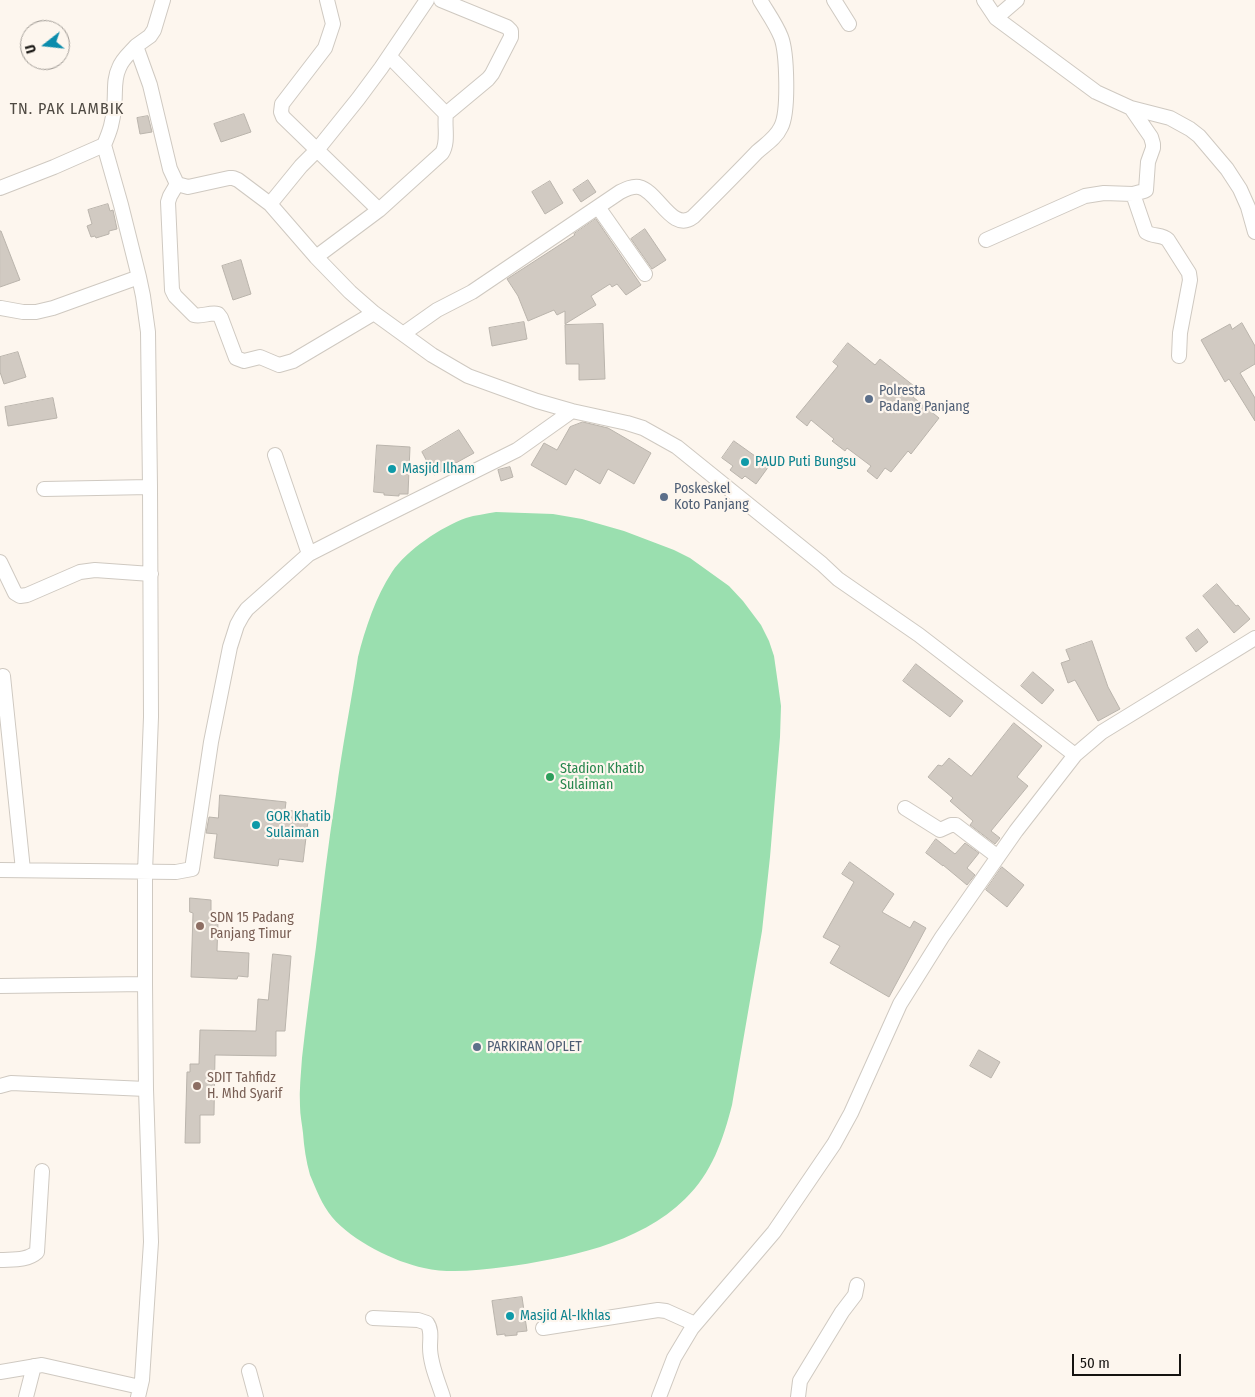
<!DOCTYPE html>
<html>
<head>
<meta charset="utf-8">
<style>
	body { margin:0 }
	#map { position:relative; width:1255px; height:1397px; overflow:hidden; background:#fdf6ee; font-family:"Fira Sans Condensed",sans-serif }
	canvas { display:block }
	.north { position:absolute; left:20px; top:20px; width:50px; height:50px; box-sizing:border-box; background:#fdf6ee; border:1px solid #a09b95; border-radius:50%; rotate:254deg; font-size:14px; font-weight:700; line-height:20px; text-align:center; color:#151310 }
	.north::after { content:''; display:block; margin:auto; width:18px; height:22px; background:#0b8cac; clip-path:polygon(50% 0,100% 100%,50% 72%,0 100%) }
	.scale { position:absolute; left:1072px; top:1354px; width:109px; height:22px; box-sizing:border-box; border:2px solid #151310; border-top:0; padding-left:6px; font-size:15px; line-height:18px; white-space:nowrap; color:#151310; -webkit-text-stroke:4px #fdf6ee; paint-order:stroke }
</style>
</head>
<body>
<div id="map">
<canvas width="1255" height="1397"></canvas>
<div class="north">U</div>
<div class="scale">50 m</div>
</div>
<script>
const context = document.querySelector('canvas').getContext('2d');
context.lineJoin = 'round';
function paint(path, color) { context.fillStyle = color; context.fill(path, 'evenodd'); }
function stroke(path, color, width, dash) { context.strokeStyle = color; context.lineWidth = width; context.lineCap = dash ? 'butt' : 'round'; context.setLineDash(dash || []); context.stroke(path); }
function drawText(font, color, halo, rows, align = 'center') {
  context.font = font + ' "Fira Sans Condensed",sans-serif'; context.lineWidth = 4.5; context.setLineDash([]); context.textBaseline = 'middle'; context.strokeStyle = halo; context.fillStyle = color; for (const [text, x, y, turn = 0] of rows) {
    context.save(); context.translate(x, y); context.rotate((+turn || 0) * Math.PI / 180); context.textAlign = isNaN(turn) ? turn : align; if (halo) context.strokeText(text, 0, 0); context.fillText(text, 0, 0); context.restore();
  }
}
paint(new Path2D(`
	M496,512L553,514L582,519L624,531L674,550L690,558L729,586L743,601L761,625L769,641L774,656L778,684L781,706L780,737L770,857L762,931L732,1105C723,1140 712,1173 685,1199C640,1244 564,1259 504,1267C478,1270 450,1274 424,1268C395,1262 352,1241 332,1217C322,1205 316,1189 310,1175C306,1161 304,1147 303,1133C302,1124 300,1115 300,1106C299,1090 301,1074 302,1058C306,1021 311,984 316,947C322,896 328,845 336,794C342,748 351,703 358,657C365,629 376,596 392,572C407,550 441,527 466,518C475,515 486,514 496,512Z`), '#9adfaf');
const building = new Path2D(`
	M244,114L251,132L221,142L214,124Z
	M148,116L152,132L140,134L137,118Z
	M588,180L596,192L581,202L573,190Z
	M550,181L563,203L545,214L532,192Z
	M108,204L110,211L113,210L117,229L109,231V234L96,238L95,236L91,237L87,226L92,224L88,210Z
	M596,219L641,285L626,295L617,284L612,287L610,284L591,296L596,305L565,324V311L557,315L554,310L528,321L518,296L507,279L575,235L574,234Z
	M645,229L666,260L652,269L631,239Z
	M0,231H1L20,280L0,287Z
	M241,260L251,294L233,300L222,266Z
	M524,322L527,339L492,346L489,328Z
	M1242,323L1255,346V364L1240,373L1255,398V421L1229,379L1225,382L1201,340L1230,324L1232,329Z
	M603,324L605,379L579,380V364H566L565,325Z
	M848,343L875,365L880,359L919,390L913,397L939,418L911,454L908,451L891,472L885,468L877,479L867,471L871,466L847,448L845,451L832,441L834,439L811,420L807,426L796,417L838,366L833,362Z
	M18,352L26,377L4,384L0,372V357Z
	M53,398L57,418L8,426L5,407Z
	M583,422L608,428L651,453L634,484L608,469L600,484L575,469L566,485L531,465L544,443L557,450L570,427Z
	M459,430L474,453L434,475L422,452Z
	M734,441L769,466L756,484L745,476L742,479L730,470L733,466L722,458Z
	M377,445L410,447L408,494H399V496L384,495V493L374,492Z
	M510,467L513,477L501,481L498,470Z
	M1217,584L1236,606L1238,605L1250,619L1234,633L1203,596Z
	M1198,629L1208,642L1196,652L1186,638Z
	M1092,641L1108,687L1120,709L1098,721L1075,680L1068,683L1061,663L1070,660L1066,650Z
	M916,664L963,701L950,717L903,681Z
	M1033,672L1054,690L1042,704L1021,686Z
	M1014,723L1042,746L1017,777L1028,786L991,831L1000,838L995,844L970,825L973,821L950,801L953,798L928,777L938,765L942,766L949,758L971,776Z
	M220,795L286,802L285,810L309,813L303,862L279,859L278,866L214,858L217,834L206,833L209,817L218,818Z
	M936,839L955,854L965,843L979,853L967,868L975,875L967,885L943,865V866L926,853Z
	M850,862L894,894L882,912L910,928L914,921L926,928L889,997L830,963L840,946L823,937L854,882L842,874Z
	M1002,867L1024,885L1007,907L986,890Z
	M190,898L211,900V911H214L215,922H218L217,951L249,953L248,977L238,976L237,979L191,977L193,913L190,912Z
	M273,954L291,956L285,1031H276V1056L215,1055L214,1115H200V1143H185L187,1072H190V1064H199L200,1030L256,1031L258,999L268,1000Z
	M979,1050L1000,1062L991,1078L970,1066Z
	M522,1297L527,1331L517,1332V1335L505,1336V1334L497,1335L492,1301Z`);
paint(building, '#d1cac2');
stroke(building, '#bab4ac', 1);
const minor = new Path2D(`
	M327,0L333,24L325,48L282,104L281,112L283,117L379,210
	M834,0L849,24
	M984,0L996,18L1096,92L1131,108L1170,118L1190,129L1199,136L1227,169L1240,189L1248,207L1255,232
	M996,18L1017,0
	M136,46L150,36L154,30L163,0
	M389,56L446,114
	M104,145L121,205L139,277L143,296L148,332L150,487L151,717L145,872V984L146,1089L151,1242L142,1380L138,1397
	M177,184L170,196L168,202L172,290L175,296L194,315C202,317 210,312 218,314L221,318L236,358L244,361L260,357L279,365L293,361L374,313
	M0,188L54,167L104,145C110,131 113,122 114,107C116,94 113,80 119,68C122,59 130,53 136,46L150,85L170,169L177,184L188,187L229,178H233L238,180L270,204L316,257L350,292L374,313L432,355L468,376L537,401L572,411L627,423L643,428L677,447L822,564L838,579L919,635L1075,755
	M1133,194L1146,232C1153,237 1162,234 1168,240L1189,273L1190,280L1180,333L1179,356
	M270,204L301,166L317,150L358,99L381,68L427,0
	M598,207L645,274
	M986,240L1085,196L1104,193L1133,194L1144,191L1146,190L1148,162L1153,148V144L1151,137L1131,108
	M316,257L379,210L442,153C449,142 444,126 446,114L488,79L492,74L511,37V31L507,27L441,0
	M1,308L23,312H36L53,308L139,277
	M403,334L437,310L472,292L620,192C626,189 632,186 639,187C658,191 672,233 693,217C714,196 736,174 757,152C766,144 776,138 781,127C789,112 787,52 781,37C776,24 767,12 760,0
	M275,455L309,554
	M44,489L150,487
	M0,562L15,593L20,596L27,595L80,572L95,570L151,574
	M3,676L23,870
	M905,808L940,830L951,825H956L998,857
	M0,870L176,872L192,869L211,742L230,647L237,625L242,616L247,609L309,554L358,529L517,450L572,411
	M0,986L145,984
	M0,1086L11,1083L146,1089
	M0,1260C12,1259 27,1261 37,1252L42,1171
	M373,1318L418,1320L427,1323C432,1330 430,1338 430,1347C430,1364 438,1381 443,1397
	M543,1328L658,1310L666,1311L695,1324
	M249,1371L256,1397
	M0,1372L42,1365L140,1387
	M26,1397L34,1366
	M659,1397L674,1358L692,1328L774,1232L834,1144L851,1113L900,1004L942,937L1016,831L1075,755L1102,732L1255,638
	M798,1397L800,1381L842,1312L855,1295L857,1285`);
stroke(minor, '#cfc9c1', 16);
stroke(minor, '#fff', 14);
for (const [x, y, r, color] of [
	[869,399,5,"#5c6f8a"],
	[745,462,5,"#0f9aa8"],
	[392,469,5,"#0f9aa8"],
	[664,497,5,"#5c6f8a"],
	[550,777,5,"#2e9e5b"],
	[256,825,5,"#0f9aa8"],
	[200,926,5,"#8d6e63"],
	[477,1047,5,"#5c6f8a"],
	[197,1086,5,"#8d6e63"],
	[510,1316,5,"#0f9aa8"]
]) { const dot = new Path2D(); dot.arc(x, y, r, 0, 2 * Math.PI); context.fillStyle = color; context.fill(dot); stroke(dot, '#fdf6ee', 2); }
drawText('14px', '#4e5e75', '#fdf6ee', [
	["Polresta",879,391],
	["Padang Panjang",879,407],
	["Poskeskel",674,489],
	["Koto Panjang",674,505],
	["PARKIRAN OPLET",487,1047]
], 'left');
drawText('14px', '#0d838f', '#fdf6ee', [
	["PAUD Puti Bungsu",755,462],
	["Masjid Ilham",402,469],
	["GOR Khatib",266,817],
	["Sulaiman",266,833],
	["Masjid Al-Ikhlas",520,1316]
], 'left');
drawText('14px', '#27864d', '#fdf6ee', [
	["Stadion Khatib",560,769],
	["Sulaiman",560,785]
], 'left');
drawText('14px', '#785e54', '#fdf6ee', [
	["SDN 15 Padang",210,918],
	["Panjang Timur",210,934],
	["SDIT Tahfidz",207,1078],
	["H. Mhd Syarif",207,1094]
], 'left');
context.letterSpacing = '1px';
drawText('16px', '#4e4942', '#fdf6ee', [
	["TN. PAK LAMBIK",67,110]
]);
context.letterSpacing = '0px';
</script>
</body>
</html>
